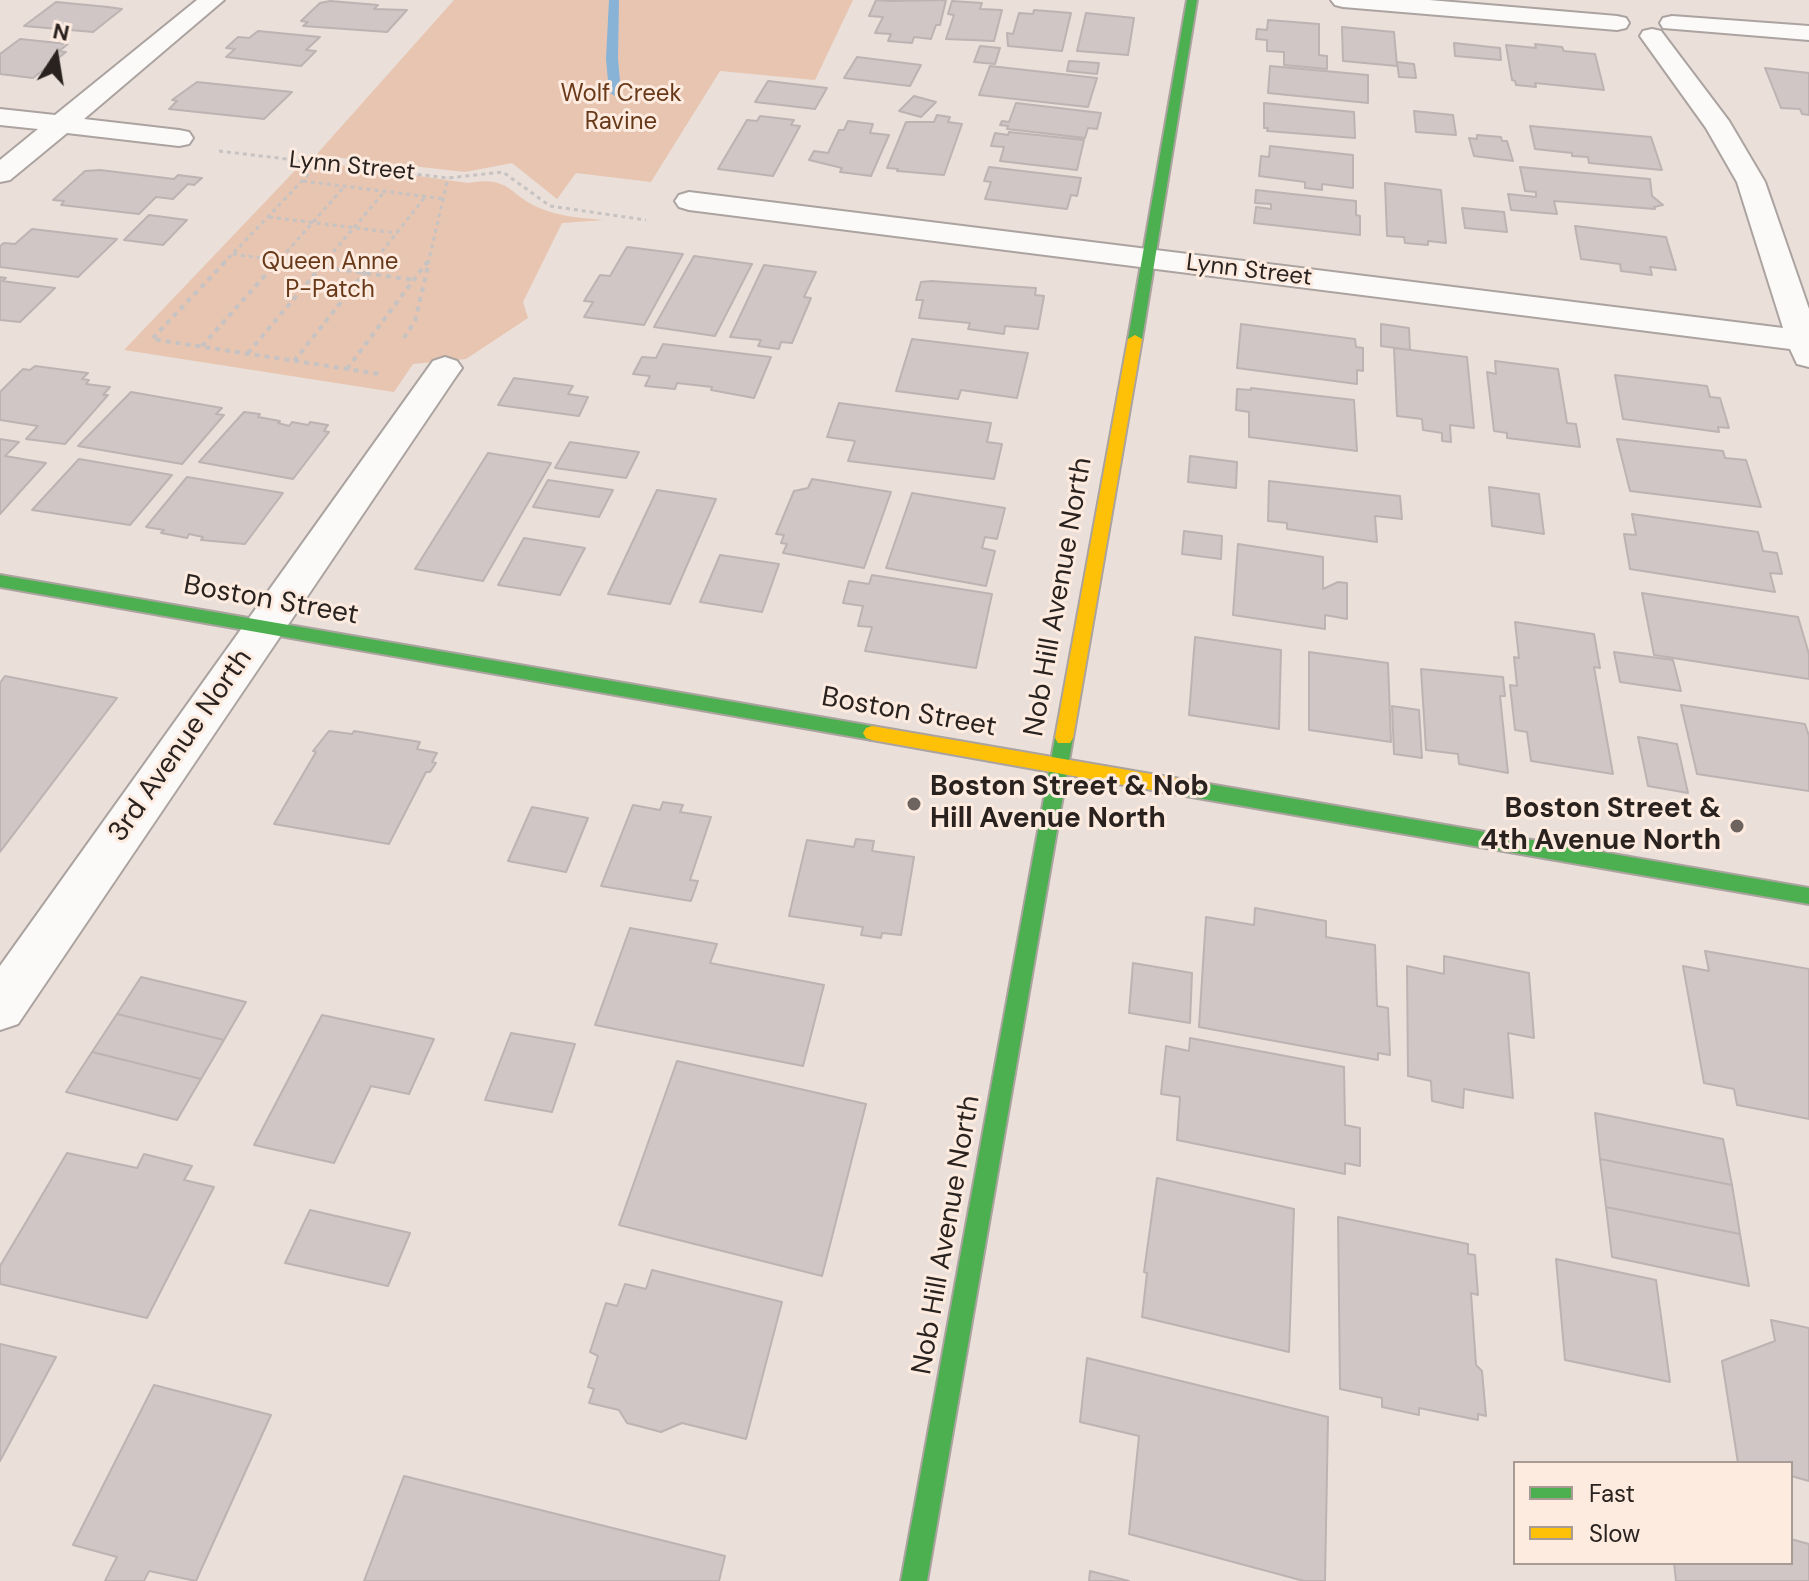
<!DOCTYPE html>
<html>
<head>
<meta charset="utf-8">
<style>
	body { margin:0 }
	#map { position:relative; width:1809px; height:1581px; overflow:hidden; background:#eadfd9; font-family:"DM Sans",sans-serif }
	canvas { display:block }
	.legend { position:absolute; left:1513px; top:1461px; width:280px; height:104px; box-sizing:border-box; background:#fdebe0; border:2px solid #a89b93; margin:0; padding:10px 14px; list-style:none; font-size:24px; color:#29221f }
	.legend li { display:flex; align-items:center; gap:16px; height:40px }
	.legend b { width:40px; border:2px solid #a89b93 }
	.north { position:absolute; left:16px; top:16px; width:80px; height:80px; -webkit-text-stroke:6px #fdebe0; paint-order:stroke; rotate:12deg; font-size:22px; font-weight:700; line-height:32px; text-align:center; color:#29221f }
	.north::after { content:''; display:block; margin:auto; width:28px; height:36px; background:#29221f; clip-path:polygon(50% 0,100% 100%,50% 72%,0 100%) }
</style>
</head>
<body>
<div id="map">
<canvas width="1809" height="1581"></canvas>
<ul class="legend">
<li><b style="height:10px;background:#4caf50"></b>Fast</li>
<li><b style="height:10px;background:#ffc107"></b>Slow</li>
</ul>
<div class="north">N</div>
</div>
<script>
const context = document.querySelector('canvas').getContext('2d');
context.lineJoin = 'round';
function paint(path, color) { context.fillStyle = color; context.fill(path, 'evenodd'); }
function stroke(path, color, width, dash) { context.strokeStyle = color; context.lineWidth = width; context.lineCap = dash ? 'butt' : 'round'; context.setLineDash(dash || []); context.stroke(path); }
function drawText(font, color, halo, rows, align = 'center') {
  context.font = font + ' "DM Sans",sans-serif'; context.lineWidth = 6; context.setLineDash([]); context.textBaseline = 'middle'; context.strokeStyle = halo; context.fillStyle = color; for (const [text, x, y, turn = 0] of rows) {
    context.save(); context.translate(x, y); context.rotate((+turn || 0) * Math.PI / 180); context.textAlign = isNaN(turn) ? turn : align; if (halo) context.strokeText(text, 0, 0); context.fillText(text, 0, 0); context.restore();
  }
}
paint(new Path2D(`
	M454,0H853L815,80L720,71L651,182L576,173L557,199L512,163L465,172L316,155Z
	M305,160L468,183C512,175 509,197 542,209C562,217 582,218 603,220L562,223L523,302L528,318L466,359L413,364L394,392L124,350Z`), '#e7c5b1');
paint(new Path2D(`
	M609,0H619L618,59L621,92L615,96L609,92L606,59Z`), '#88b2d6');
const building = new Path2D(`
	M876,0L890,1L946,0L940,25H936L931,39L914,37L912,43L888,41L891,34L875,33L883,17L869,16Z
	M330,1L378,5L374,9L407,10L387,32L303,26L308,22L301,21L320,3Z
	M952,1L982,3L980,9L1002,10L994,41L946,39L954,15L948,14Z
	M56,2L108,7L122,9L93,32L24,26Z
	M1034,10L1071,13L1062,51L1008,46L1007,33L1013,34L1019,13L1033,14Z
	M1086,13L1134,18L1128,55L1077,51Z
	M1268,20L1319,24V55L1327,56V69L1284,65V52L1267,51V40L1256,39L1257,29L1267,30Z
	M1342,27L1394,32L1397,66L1343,61Z
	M258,31L320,37L306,50L316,51L301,66L226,57L235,49L226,48L238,37L249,38Z
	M20,39L68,44L59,51L66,52L33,78L0,74V54Z
	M1454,43L1500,48L1501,60L1455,56Z
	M1535,44L1562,47L1564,51L1595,54L1604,90L1535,83L1536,87L1516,85L1515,81L1512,80L1506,45L1536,48Z
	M980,46L1000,48L995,64L974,62Z
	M857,57L921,65L910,86L844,78Z
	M1069,61L1099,63L1097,74L1067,71Z
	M1397,62L1414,64L1416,78L1399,77Z
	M990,66L1097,78L1088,107L979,95Z
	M1270,66L1368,75V103L1268,93Z
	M1765,68L1809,73V115L1802,114L1800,109L1781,108Z
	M768,81L827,88L815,109L755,102Z
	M197,82L292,92L264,119L169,109L177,101L172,100Z
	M914,96L936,102L921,117L899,111Z
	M1016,103L1101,113L1097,129L1088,128L1085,138L1007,129L1008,126L1000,125L1002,121L1009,122Z
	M1264,103L1354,112L1355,138L1267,131L1268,128H1264Z
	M1414,111L1453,115L1456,135L1416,132Z
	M937,115L950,117L948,122L962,124L944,175L897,171L898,169L887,168L906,122H934Z
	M760,116L794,120L791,125L800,126L773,176L718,169L747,120L757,121Z
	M848,121L873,124L870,133L889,135L871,176L840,172L842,168L809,160L814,151L828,153L839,130H844Z
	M1530,126L1651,137L1662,170L1589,163L1588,157L1572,156V153L1535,149Z
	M1009,132L1084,140L1077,170L1000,161L1004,147L991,146L995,133L1008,135Z
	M1477,135L1501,137L1502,141H1507L1513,161L1474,156L1469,138L1477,139Z
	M1270,146L1353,155V188L1322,184V190L1305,188V182L1259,176L1261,156L1269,157Z
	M989,167L1081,178L1077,196L1071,195L1067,209L985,199L991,182L984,181Z
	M1520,167L1650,179L1652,196L1663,205L1654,207L1655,209L1554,201L1557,214L1511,210L1508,194L1536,197V192L1525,191Z
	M100,170L174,179L178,175L202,178L194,185L188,184L173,199L156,197L139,214L61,205L64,201L53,200L85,171Z
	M1385,183L1441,190L1446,243L1428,241V245L1405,243L1404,237L1387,236Z
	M1256,190L1356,201V215L1360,216V235L1254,223L1256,207L1271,209V204L1255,203Z
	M1462,208L1504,212L1507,232L1465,228Z
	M149,215L187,220L163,245L124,240Z
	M1575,226L1666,237L1676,270L1650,267L1652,275L1621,271L1620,264L1581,259Z
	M32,229L117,239L78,277L0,267V246L4,243L15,244Z
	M627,247L683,254L644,325L584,317L593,302L584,301L600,275L610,276Z
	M694,256L752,264L715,336L654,327Z
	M764,265L816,272L804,297L811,298L792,343L781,342L779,349L758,346L761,340L730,337Z
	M0,277L6,278L2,281L55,288L20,322L0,320Z
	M931,281L1036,288L1035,295L1044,296L1038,329L1005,326L1004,334L968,329L970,323L919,318L923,300H916L921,282Z
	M1241,324L1355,339L1356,347L1363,348V371L1357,370V384L1237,368Z
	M1381,324L1409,328L1410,350L1381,346Z
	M912,339L1028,353L1017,398L961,390L958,399L896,391Z
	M663,344L705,349L771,357L754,398L711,390L712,387L677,383L675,389L645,386L650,376L633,374L642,357L656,358Z
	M1394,348L1467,357L1474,428L1450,425L1451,442L1442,441V433L1423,430L1422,419L1397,416Z
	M1495,361L1558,369L1567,423L1576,424L1580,447L1507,438V433L1494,431L1487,372L1496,374Z
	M35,366L88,373L82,379L89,380L86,384L110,387L103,395H108L65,444L26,439L38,426L0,420V392L23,369L30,370Z
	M1615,375L1707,386L1710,397L1720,398L1729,428L1718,427L1719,432L1623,419Z
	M514,378L573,386L568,394L588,397L579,416L498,405Z
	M1251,388L1354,400L1357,451L1249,437V412L1236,410L1237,389L1251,390Z
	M131,392L222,408L216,414L224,415L182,464L78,446Z
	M839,403L991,423L987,442L1002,444L994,479L848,461L855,441L827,437Z
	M244,412L260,414L258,417L280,421L278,423L289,426L292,422L308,425L310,422L328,425L324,431L329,432L293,479L199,462Z
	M0,439L19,442L5,456L46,463L0,514Z
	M1617,439L1723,451L1725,458L1746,460L1761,507L1630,491Z
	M570,442L639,452L626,478L555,468Z
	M488,453L551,463L483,581L415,569Z
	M1190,456L1237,462L1236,488L1188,482Z
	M79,459L172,475L130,525L32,510Z
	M187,477L283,493L245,544L201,540L203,537L189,534L187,538L161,533L164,530L146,527Z
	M812,479L891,492L864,568L783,553L787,544L781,543L784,535L776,534L794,491L808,488Z
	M548,480L613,490L599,517L533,507Z
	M1269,481L1400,496L1402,519L1375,516L1377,542L1287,529V523L1268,521Z
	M1489,487L1539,494L1544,534L1492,526Z
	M657,490L716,499L670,604L608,594Z
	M912,493L1005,508L997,539L985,537L982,548L995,551L986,586L886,568Z
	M1632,514L1758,532L1763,551L1777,553L1782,574L1770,573L1775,592L1630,569L1624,534L1636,535Z
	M1184,531L1222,536L1221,559L1182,554Z
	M524,538L585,548L560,595L498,585Z
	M1238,544L1323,557V589L1338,582L1347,583V619L1325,615V629L1233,615Z
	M720,555L779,564L762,612L700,602Z
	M872,575L992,594L976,668L865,651L872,627L858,626L863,606L843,603L849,581L869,584Z
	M1642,593L1798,617L1809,654V679L1654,655Z
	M1515,622L1594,634L1600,668L1594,667L1613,774L1531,761L1527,732L1515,730L1510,685L1517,686L1514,657L1519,658Z
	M1195,637L1281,650L1279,729L1189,715Z
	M1309,652L1388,663L1391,742L1309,730Z
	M1614,652L1673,660L1681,691L1620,682Z
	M1421,669L1503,677L1505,696H1500L1508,773L1459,764L1458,754L1426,750Z
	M5,676L117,698L0,852V683Z
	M1681,705L1805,724L1809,736V791L1697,774Z
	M1392,706L1419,710L1422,758L1394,754Z
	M329,731L352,734L354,731L420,742L417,749L437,753L432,762L436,763L430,772H426L389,844L274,824L316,752L313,751Z
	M1638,737L1677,744L1688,793L1648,786Z
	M663,802L683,805L680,812L711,817L690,880L698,881L691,901L601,886L633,805L660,810Z
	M532,807L588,818L566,872L508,861Z
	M856,839L874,841L872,851L914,857L901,935L882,933L881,938L861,935L863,927L789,916L807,840L854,847Z
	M1255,908L1326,921V937L1375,945L1377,1006L1388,1008L1390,1055L1378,1053V1060L1199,1027L1206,917L1254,925Z
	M630,928L717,944L710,963L824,985L803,1066L595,1025Z
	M1705,951L1809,969V1119L1737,1105L1734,1089L1704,1083L1683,966L1709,971Z
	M1444,956L1529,973L1534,1038L1508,1033L1513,1098L1464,1089L1463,1108L1432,1101L1431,1081L1408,1076L1407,966L1444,974Z
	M1133,963L1192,973L1190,1023L1129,1013Z
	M141,977L246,1002L224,1040L117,1014Z
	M117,1014L224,1040L201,1079L92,1052Z
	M322,1015L434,1039L409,1094L371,1086L334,1163L254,1145Z
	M511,1033L575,1044L552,1112L485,1100Z
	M1190,1038L1344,1067L1345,1125L1360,1128V1166L1345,1163V1174L1177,1140L1180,1097L1161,1094L1166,1046L1189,1051Z
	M92,1052L201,1079L177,1120L66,1092Z
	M677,1061L866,1104L822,1276L619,1225Z
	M1595,1113L1723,1139L1732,1185L1600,1159Z
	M67,1153L137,1168L144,1154L192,1166L184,1180L214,1187L147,1318L0,1284V1266Z
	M1600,1159L1732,1185L1740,1234L1606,1207Z
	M1157,1178L1294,1209L1289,1352L1142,1317L1147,1273L1144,1272Z
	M1606,1207L1740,1234L1749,1286L1612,1257Z
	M310,1210L410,1233L388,1286L285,1263Z
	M1338,1217L1468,1244V1254L1475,1255L1478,1295L1471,1293L1476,1365L1482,1371L1486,1416L1478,1414V1420L1419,1408V1415L1382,1407V1398L1340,1389Z
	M1556,1259L1656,1280L1670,1382L1565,1360Z
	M652,1270L782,1302L746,1439L682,1423L661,1432L627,1423L619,1410L589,1403L594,1389L588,1387L598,1356L590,1352L606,1303L617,1306L625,1284L646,1289Z
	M1771,1320L1809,1328V1481L1791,1476V1463H1738L1722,1361L1775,1341Z
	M0,1344L56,1357L0,1461Z
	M1087,1358L1328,1417L1325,1581H1304L1129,1534L1139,1436L1080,1422Z
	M154,1385L271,1415L196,1581L149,1571L144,1581H105L117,1557L73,1545Z
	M404,1476L725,1556L719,1581H364Z
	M1791,1539L1809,1544V1581H1676L1674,1563H1791Z
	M1090,1571L1129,1581H1089Z`);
paint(building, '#cfc6c5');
stroke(building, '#bcb3b2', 2);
const street = new Path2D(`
	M197,0H224L84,119L179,130L189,132L193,138L189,144L179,146L67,133L10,180L0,182V160L38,129L0,125V109L55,115Z
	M1331,0H1429L1617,16L1626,18L1629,23L1626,28L1617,30L1343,7L1335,5Z
	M1672,16L1809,26V40L1663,28L1660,23L1663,18Z
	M1652,29L1661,31L1729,121L1765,182L1809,309V367L1797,364L1790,349L689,210L679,207L675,201L679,195L689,192L1783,328L1737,182L1706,128L1640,36L1643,31Z
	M445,357L457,361L462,368L457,375L18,1024L0,1030V966L433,361Z`);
const fast = new Path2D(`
	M1187,0H1197L1142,339L1135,343L1128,339Z
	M0,575L872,726L878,728L881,733L878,738L872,740L0,587Z
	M1064,731L1070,733L1073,738L927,1581H901L1055,738L1058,733Z
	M1180,779L1809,888V904L1180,795L1174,792L1171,787L1174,782Z`);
const slow = new Path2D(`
	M1135,335L1142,339L1073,738L1070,743H1058L1055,738L1128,339Z
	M872,726L1180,779L1186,782L1189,787L1186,792L1180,795L872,740L866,738L863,733L866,728Z`);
stroke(street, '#aba39f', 4);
stroke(fast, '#aba39f', 4);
stroke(slow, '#aba39f', 4);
stroke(new Path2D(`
	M219,151L448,178L503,172L550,206L646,220
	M303,181L445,199
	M269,217L397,233
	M233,254L301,264
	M223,264L319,163
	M276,264L345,186
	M323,264L385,191
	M372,264L426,196
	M426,264L428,261
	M428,264L448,178`), '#c6c3c2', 3, [4, 4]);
stroke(new Path2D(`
	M225,262L152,339L380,374
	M287,262L414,280
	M404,338L415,321L429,262
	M202,346L277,262
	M248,353L325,262
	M294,361L373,262
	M347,369L427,262`), '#c6c3c2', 4, [5, 5]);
paint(street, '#fcfaf9');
paint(fast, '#4caf50');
paint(slow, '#ffc107');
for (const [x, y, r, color] of [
	[914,804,8,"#6d6460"],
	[1737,826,8,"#6d6460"]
]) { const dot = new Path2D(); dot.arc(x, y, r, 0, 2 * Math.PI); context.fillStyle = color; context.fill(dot); stroke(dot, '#fdebe0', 3); }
drawText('24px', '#683919', '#fdebe0', [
	["Wolf Creek",621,95],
	["Ravine",621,123],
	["Queen Anne",330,263],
	["P-Patch",330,291]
]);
drawText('24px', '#29221f', '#fdebe0', [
	["Lynn Street",352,167,6],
	["Lynn Street",1249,271,7]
]);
drawText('28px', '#29221f', '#fdebe0', [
	["Nob Hill Avenue North",1059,597,-80],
	["Boston Street",271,601,10],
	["Boston Street",909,713,10],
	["3rd Avenue North",181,746,-55],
	["Nob Hill Avenue North",947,1235,-80]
]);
drawText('bold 28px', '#29221f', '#fdebe0', [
	["Boston Street & Nob",930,788],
	["Hill Avenue North",930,820],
	["Boston Street &",1721,810,"right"],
	["4th Avenue North",1721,842,"right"]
], 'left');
</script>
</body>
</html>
